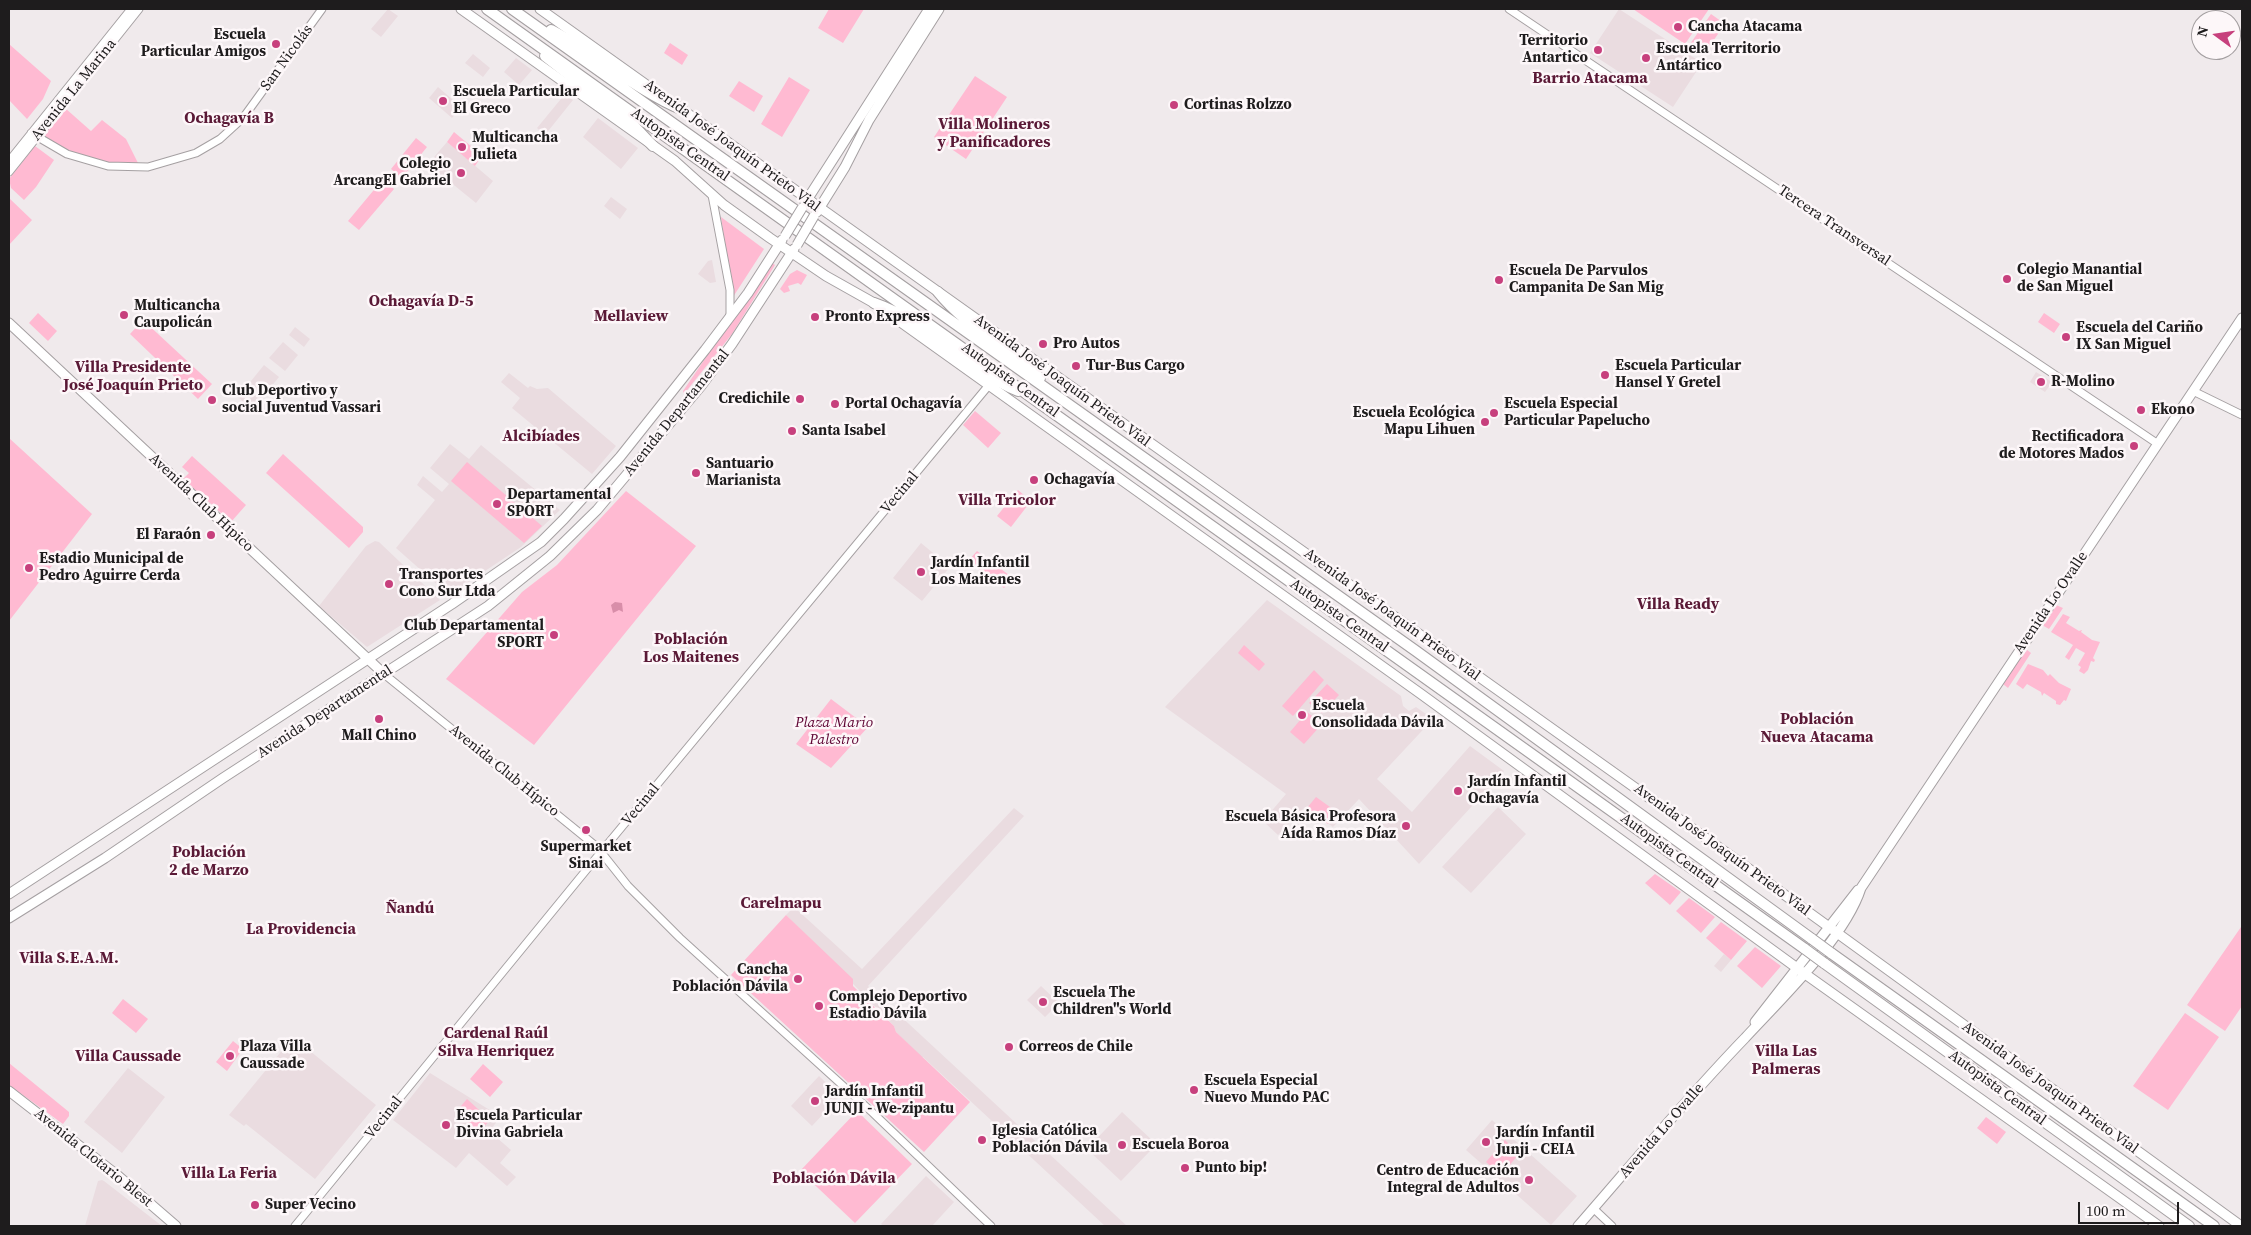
<!DOCTYPE html>
<html>
<head>
<meta charset="utf-8">
<style>
	body { margin:0 }
	#map { position:relative; width:2251px; height:1235px; overflow:hidden; background:#f0eaec; font-family:"Source Serif 4",serif }
	canvas { display:block }
	.frame { position:absolute; inset:0; border:10px solid #1e1c1d; pointer-events:none }
	.north { position:absolute; left:2191px; top:10px; width:50px; height:50px; box-sizing:border-box; background:#fdf7f9; border:1px solid #a49fa1; border-radius:50%; rotate:284deg; font-size:14px; font-weight:700; line-height:20px; text-align:center; color:#1e1c1d }
	.north::after { content:''; display:block; margin:auto; width:18px; height:22px; background:#c7407d; clip-path:polygon(50% 0,100% 100%,50% 72%,0 100%) }
	.scale { position:absolute; left:2078px; top:1202px; width:101px; height:22px; box-sizing:border-box; border:2px solid #1e1c1d; border-top:0; padding-left:6px; font-size:15px; line-height:18px; white-space:nowrap; color:#1e1c1d; -webkit-text-stroke:4px #fdf7f9; paint-order:stroke }
</style>
</head>
<body>
<div id="map">
<canvas width="2251" height="1235"></canvas>
<div class="frame"></div>
<div class="north">N</div>
<div class="scale">100 m</div>
</div>
<script>
const context = document.querySelector('canvas').getContext('2d');
context.lineJoin = 'round';
function paint(path, color) { context.fillStyle = color; context.fill(path, 'evenodd'); }
function stroke(path, color, width, dash) { context.strokeStyle = color; context.lineWidth = width; context.lineCap = dash ? 'butt' : 'round'; context.setLineDash(dash || []); context.stroke(path); }
function drawText(font, color, halo, rows, align = 'center') {
  context.font = font + ' "Source Serif 4",serif'; context.lineWidth = 5; context.setLineDash([]); context.textBaseline = 'middle'; context.strokeStyle = halo; context.fillStyle = color; for (const [text, x, y, turn = 0] of rows) {
    context.save(); context.translate(x, y); context.rotate((+turn || 0) * Math.PI / 180); context.textAlign = isNaN(turn) ? turn : align; if (halo) context.strokeText(text, 0, 0); context.fillText(text, 0, 0); context.restore();
  }
}
paint(new Path2D(`
	M388,9L398,16L381,37L371,29Z
	M1619,9L1702,63L1673,107L1590,53Z
	M473,54L490,68L483,77L465,63Z
	M516,58L532,70L519,85L504,72Z
	M438,87L461,107L452,118L429,98Z
	M565,94L573,100L545,135L537,128Z
	M598,118L638,148L621,169L583,137Z
	M447,142L493,181L476,203L428,164Z
	M611,197L627,209L620,219L604,206Z
	M712,260L716,282L710,283L698,274L708,261Z
	M295,327L310,339L304,347L289,335Z
	M283,342L298,355L285,371L269,358Z
	M264,365L279,377L252,410L238,397Z
	M2036,372L2052,382L2045,392L2030,382Z
	M509,373L528,388L530,386L537,389L548,388L616,446L592,474L512,408L520,398L501,382Z
	M450,444L469,459L481,445L560,510L521,547L449,595L396,548L435,500L417,485L423,476L442,492L449,484L430,468Z
	M375,541L379,542L440,600L367,647L319,606L366,546Z
	M921,543L950,567L922,601L893,578Z
	M1267,600L1401,696L1403,706L1409,711L1416,707L1433,719L1377,779L1412,812L1470,746L1504,771L1419,864L1359,799L1333,827L1305,807L1278,835L1263,821L1286,794L1165,707Z
	M1498,807L1526,834L1471,893L1442,867Z
	M1014,808L1024,816L868,986L1127,1226H1105L923,1057H921L896,1032L894,1026L786,915L794,907L862,969Z
	M1724,954L1731,960L1721,972L1714,966Z
	M1041,986L1059,1003L1045,1017L1027,1000Z
	M293,1037L376,1105L315,1179L246,1124L244,1126L229,1115Z
	M128,1068L165,1097L122,1153L84,1122Z
	M430,1073L501,1117L489,1131L511,1150L500,1163L516,1177L507,1186L469,1153L456,1168L393,1120Z
	M819,1076L840,1096L812,1126L791,1106Z
	M1122,1112L1153,1141L1152,1149L1121,1181L1087,1149Z
	M1492,1120L1577,1196L1551,1225L1466,1150Z
	M926,1176L954,1202L932,1226H883L881,1224Z
	M102,1180L104,1181L162,1226H85L98,1181Z`), '#eadce0');
paint(new Path2D(`
	M829,9H864L843,43L818,28Z
	M1633,9H1709L1685,44Z
	M1711,14L1725,24L1704,54L1690,44Z
	M670,43L688,55L682,65L664,53Z
	M9,44L51,81L43,99L27,119L9,100Z
	M975,76L1007,97L966,159L934,137Z
	M789,77L810,90L782,137L761,124Z
	M739,81L763,96L754,112L729,96Z
	M65,108L91,131L102,120L126,139L138,163C104,166 70,155 43,135Z
	M454,132L478,152L476,157L479,160L475,166L447,142Z
	M416,138L427,147L402,178L391,169Z
	M35,146L54,160L36,187L24,200L11,188L9,179Z
	M383,179L394,189L359,230L348,221Z
	M9,198L32,220L9,245Z
	M721,217L764,249L733,297Z
	M771,262L775,265L732,334L684,394L683,391Z
	M797,270L807,275L801,285L798,283L788,286L790,291L784,293L780,289L790,274Z
	M38,313L57,331L48,341L29,323Z
	M2044,313L2060,324L2054,333L2038,322Z
	M143,320L212,384L198,399L130,334Z
	M975,411L1001,433L988,448L963,425Z
	M9,438L92,514L9,621Z
	M283,454L363,527V532L349,548L266,473Z
	M192,456L246,505L231,522L183,479L189,473L182,467Z
	M467,462L542,526L524,543L451,481Z
	M1018,490L1031,501L1011,527L997,516Z
	M626,491L696,546L534,745L446,679L522,592L557,565Z
	M977,551L1013,578L1004,588L968,561Z
	M2056,605L2063,608L2049,629L2042,625Z
	M2063,614L2070,617L2066,623L2079,631L2082,630L2081,632L2092,640L2100,642L2093,658L2095,660L2094,662L2091,661L2088,670L2084,674L2079,671L2081,667L2078,665L2085,653L2076,648L2069,660L2065,657L2073,645L2051,632Z
	M1244,645L1265,664L1259,671L1238,653Z
	M2026,649L2031,653L2008,688L2003,684Z
	M2028,664L2043,670L2048,676L2050,674L2059,683L2071,689L2066,701L2064,700L2060,705L2056,704V701L2044,693L2042,696L2041,692L2027,684L2023,689L2016,684Z
	M1314,670L1324,680L1293,716L1282,706Z
	M1327,684L1339,695L1322,713L1309,703Z
	M831,699L868,727L831,768L796,744Z
	M1307,712L1322,724L1304,744L1290,732Z
	M1316,797L1337,812L1328,824L1307,808Z
	M1655,874L1681,892L1670,905L1645,883Z
	M1689,898L1715,917L1701,933L1676,911Z
	M786,915L853,979V986L894,1026L896,1032L970,1102L924,1152L731,975Z
	M1721,922L1747,941L1731,960L1706,938Z
	M2241,927L2242,1006L2225,1031L2187,1005Z
	M1755,947L1781,966L1762,988L1737,966Z
	M123,999L148,1019L136,1033L112,1013Z
	M2185,1013L2219,1037L2168,1110L2133,1086Z
	M233,1041L243,1049L227,1071L216,1062Z
	M9,1063L69,1112V1116L63,1124L9,1085Z
	M483,1064L503,1082L490,1097L470,1079Z
	M467,1099L490,1120L479,1132L456,1112Z
	M857,1111L912,1164L855,1223L800,1171Z
	M1986,1117L2006,1132L1997,1144L1977,1128Z
	M1505,1140L1519,1154L1501,1175L1486,1162Z`), '#ffbad2');
paint(new Path2D(`
	M615,602L622,603L623,612L619,610L613,613L611,605Z`), '#d88ea9');
const minor = new Path2D(`
	M1509,9L2158,444
	M31,133L67,154L108,166L148,167L196,153L220,139L243,118L322,9
	M9,161L131,9
	M9,172L139,9
	M712,195L730,290V317
	M2193,391L2242,415
	M384,674L597,847L628,886L680,938L873,1113L991,1226
	M1594,1209L1612,1226
	M295,1226L601,852L989,385`);
const major = new Path2D(`
	M461,9L675,161L724,205L770,238L826,276L874,303L1421,694L1808,976L2159,1226
	M540,9L662,96
	M677,106L1738,861L2241,1226
	M805,203L929,9
	M817,212L845,167L869,120L939,9
	M9,323L384,674
	M9,894L452,604L541,542L564,519L620,457L705,350L748,293L782,240
	M9,918L105,858L223,778L488,606L550,556L597,510L701,386L732,344L794,249
	M1755,1022L1858,890
	M9,1091L117,1175L176,1226
	M1578,1226C1633,1163 1687,1098 1745,1038C1781,999 1845,938 1861,888L2242,318`);
const highway = new Path2D(`
	M487,9L1805,949
	M512,9L1416,651L1812,939
	M551,30C597,54 635,90 683,110
	M545,56L633,125L653,146
	M938,292C966,327 1008,347 1040,378
	M874,303C927,321 966,369 1018,391
	M1831,953L2214,1226
	M1824,963L2189,1226`);
stroke(minor, '#a5a0a2', 9);
stroke(major, '#a5a0a2', 11);
stroke(highway, '#a5a0a2', 12);
stroke(minor, '#fff', 7);
stroke(major, '#fff', 9);
stroke(highway, '#fff', 10);
const majorBridge = new Path2D(`
	M785,236L802,208
	M797,245L814,216`);
const highwayBridge = new Path2D(`
	M1812,939L1831,953
	M1805,949L1824,963`);
stroke(majorBridge, '#a5a0a2', 11, []);
stroke(highwayBridge, '#a5a0a2', 12, []);
stroke(majorBridge, '#fff', 9);
stroke(highwayBridge, '#fff', 10);
for (const [x, y, r, color] of [
	[1678,27,5,"#c7407d"],
	[276,44,5,"#c7407d"],
	[1598,50,5,"#c7407d"],
	[1646,58,5,"#c7407d"],
	[443,101,5,"#c7407d"],
	[1174,105,5,"#c7407d"],
	[462,147,5,"#c7407d"],
	[461,173,5,"#c7407d"],
	[2007,279,5,"#c7407d"],
	[1499,280,5,"#c7407d"],
	[124,315,5,"#c7407d"],
	[815,317,5,"#c7407d"],
	[2066,337,5,"#c7407d"],
	[1043,344,5,"#c7407d"],
	[1076,366,5,"#c7407d"],
	[1605,375,5,"#c7407d"],
	[2041,382,5,"#c7407d"],
	[800,399,5,"#c7407d"],
	[212,400,5,"#c7407d"],
	[835,404,5,"#c7407d"],
	[2141,410,5,"#c7407d"],
	[1494,413,5,"#c7407d"],
	[1485,422,5,"#c7407d"],
	[792,431,5,"#c7407d"],
	[2134,446,5,"#c7407d"],
	[696,473,5,"#c7407d"],
	[1034,480,5,"#c7407d"],
	[497,504,5,"#c7407d"],
	[211,535,5,"#c7407d"],
	[29,568,5,"#c7407d"],
	[921,572,5,"#c7407d"],
	[389,584,5,"#c7407d"],
	[554,635,5,"#c7407d"],
	[1302,715,5,"#c7407d"],
	[379,719,5,"#c7407d"],
	[1458,791,5,"#c7407d"],
	[1406,826,5,"#c7407d"],
	[586,830,5,"#c7407d"],
	[798,979,5,"#c7407d"],
	[1043,1002,5,"#c7407d"],
	[819,1006,5,"#c7407d"],
	[1009,1047,5,"#c7407d"],
	[230,1056,5,"#c7407d"],
	[1194,1090,5,"#c7407d"],
	[815,1101,5,"#c7407d"],
	[446,1125,5,"#c7407d"],
	[982,1140,5,"#c7407d"],
	[1486,1142,5,"#c7407d"],
	[1122,1145,5,"#c7407d"],
	[1185,1168,5,"#c7407d"],
	[1529,1180,5,"#c7407d"],
	[255,1205,5,"#c7407d"]
]) { const dot = new Path2D(); dot.arc(x, y, r, 0, 2 * Math.PI); context.fillStyle = color; context.fill(dot); stroke(dot, '#fdf7f9', 2); }
drawText('bold 15px', '#1e1c1d', '#fdf7f9', [
	["Cancha Atacama",1688,27],
	["Escuela",266,35,"right"],
	["Particular Amigos",266,52,"right"],
	["Territorio",1588,41,"right"],
	["Antartico",1588,58,"right"],
	["Escuela Territorio",1656,49],
	["Antártico",1656,66],
	["Escuela Particular",453,92],
	["El Greco",453,109],
	["Cortinas Rolzzo",1184,105],
	["Multicancha",472,138],
	["Julieta",472,155],
	["Colegio",451,164,"right"],
	["ArcangEl Gabriel",451,181,"right"],
	["Colegio Manantial",2017,270],
	["de San Miguel",2017,287],
	["Escuela De Parvulos",1509,271],
	["Campanita De San Mig",1509,288],
	["Multicancha",134,306],
	["Caupolicán",134,323],
	["Pronto Express",825,317],
	["Escuela del Cariño",2076,328],
	["IX San Miguel",2076,345],
	["Pro Autos",1053,344],
	["Tur-Bus Cargo",1086,366],
	["Escuela Particular",1615,366],
	["Hansel Y Gretel",1615,383],
	["R-Molino",2051,382],
	["Club Deportivo y",222,391],
	["social Juventud Vassari",222,408],
	["Credichile",790,399,"right"],
	["Portal Ochagavía",845,404],
	["Escuela Especial",1504,404],
	["Particular Papelucho",1504,421],
	["Ekono",2151,410],
	["Escuela Ecológica",1475,413,"right"],
	["Mapu Lihuen",1475,430,"right"],
	["Santa Isabel",802,431],
	["Rectificadora",2124,437,"right"],
	["de Motores Mados",2124,454,"right"],
	["Santuario",706,464],
	["Marianista",706,481],
	["Ochagavía",1044,480],
	["Departamental",507,495],
	["SPORT",507,512],
	["El Faraón",201,535,"right"],
	["Estadio Municipal de",39,559],
	["Pedro Aguirre Cerda",39,576],
	["Jardín Infantil",931,563],
	["Los Maitenes",931,580],
	["Transportes",399,575],
	["Cono Sur Ltda",399,592],
	["Club Departamental",544,626,"right"],
	["SPORT",544,643,"right"],
	["Escuela",1312,706],
	["Consolidada Dávila",1312,723],
	["Mall Chino",379,736,"center"],
	["Jardín Infantil",1468,782],
	["Ochagavía",1468,799],
	["Escuela Básica Profesora",1396,817,"right"],
	["Aída Ramos Díaz",1396,834,"right"],
	["Supermarket",586,847,"center"],
	["Sinai",586,864,"center"],
	["Cancha",788,970,"right"],
	["Población Dávila",788,987,"right"],
	["Escuela The",1053,993],
	["Children\"s World",1053,1010],
	["Complejo Deportivo",829,997],
	["Estadio Dávila",829,1014],
	["Plaza Villa",240,1047],
	["Caussade",240,1064],
	["Correos de Chile",1019,1047],
	["Escuela Especial",1204,1081],
	["Nuevo Mundo PAC",1204,1098],
	["Jardín Infantil",825,1092],
	["JUNJI - We-zipantu",825,1109],
	["Escuela Particular",456,1116],
	["Divina Gabriela",456,1133],
	["Iglesia Católica",992,1131],
	["Población Dávila",992,1148],
	["Jardín Infantil",1496,1133],
	["Junji - CEIA",1496,1150],
	["Escuela Boroa",1132,1145],
	["Punto bip!",1195,1168],
	["Centro de Educación",1519,1171,"right"],
	["Integral de Adultos",1519,1188,"right"],
	["Super Vecino",265,1205]
], 'left');
drawText('15px', '#1e1c1d', '#fdf7f9', [
	["San Nicolás",287,58,-54],
	["Avenida La Marina",74,90,-51],
	["Autopista Central",680,145,35],
	["Avenida José Joaquín Prieto Vial",732,146,36],
	["Tercera Transversal",1834,226,34],
	["Autopista Central",1010,380,36],
	["Avenida José Joaquín Prieto Vial",1062,381,36],
	["Avenida Departamental",677,413,-51],
	["Vecinal",900,493,-50],
	["Avenida Club Hípico",201,503,43],
	["Avenida Lo Ovalle",2051,603,-56],
	["Avenida José Joaquín Prieto Vial",1392,615,36],
	["Autopista Central",1339,616,35],
	["Avenida Departamental",325,712,-33],
	["Avenida Club Hípico",504,771,39],
	["Vecinal",641,805,-50],
	["Avenida José Joaquín Prieto Vial",1722,850,36],
	["Autopista Central",1669,851,36],
	["Autopista Central",1997,1088,36],
	["Avenida José Joaquín Prieto Vial",2050,1088,36],
	["Vecinal",384,1118,-51],
	["Avenida Lo Ovalle",1662,1131,-49],
	["Avenida Clotario Blest",93,1158,39]
]);
drawText('italic 15px', '#5f0534', '#fdf7f9', [
	["Plaza Mario",834,723],
	["Palestro",834,740]
]);
drawText('bold 16px', '#5a1936', '#fdf7f9', [
	["Barrio Atacama",1590,79],
	["Ochagavía B",229,119],
	["Villa Molineros",994,125],
	["y Panificadores",994,143],
	["Ochagavía D-5",421,302],
	["Mellaview",631,317],
	["Villa Presidente",133,368],
	["José Joaquín Prieto",133,386],
	["Alcibíades",541,437],
	["Villa Tricolor",1007,501],
	["Villa Ready",1678,605],
	["Población",691,640],
	["Los Maitenes",691,658],
	["Población",1817,720],
	["Nueva Atacama",1817,738],
	["Población",209,853],
	["2 de Marzo",209,871],
	["Carelmapu",781,904],
	["Ñandú",410,909],
	["La Providencia",301,930],
	["Villa S.E.A.M.",69,959],
	["Cardenal Raúl",496,1034],
	["Silva Henriquez",496,1052],
	["Villa Las",1786,1052],
	["Palmeras",1786,1070],
	["Villa Caussade",128,1057],
	["Villa La Feria",229,1174],
	["Población Dávila",834,1179]
]);
</script>
</body>
</html>
